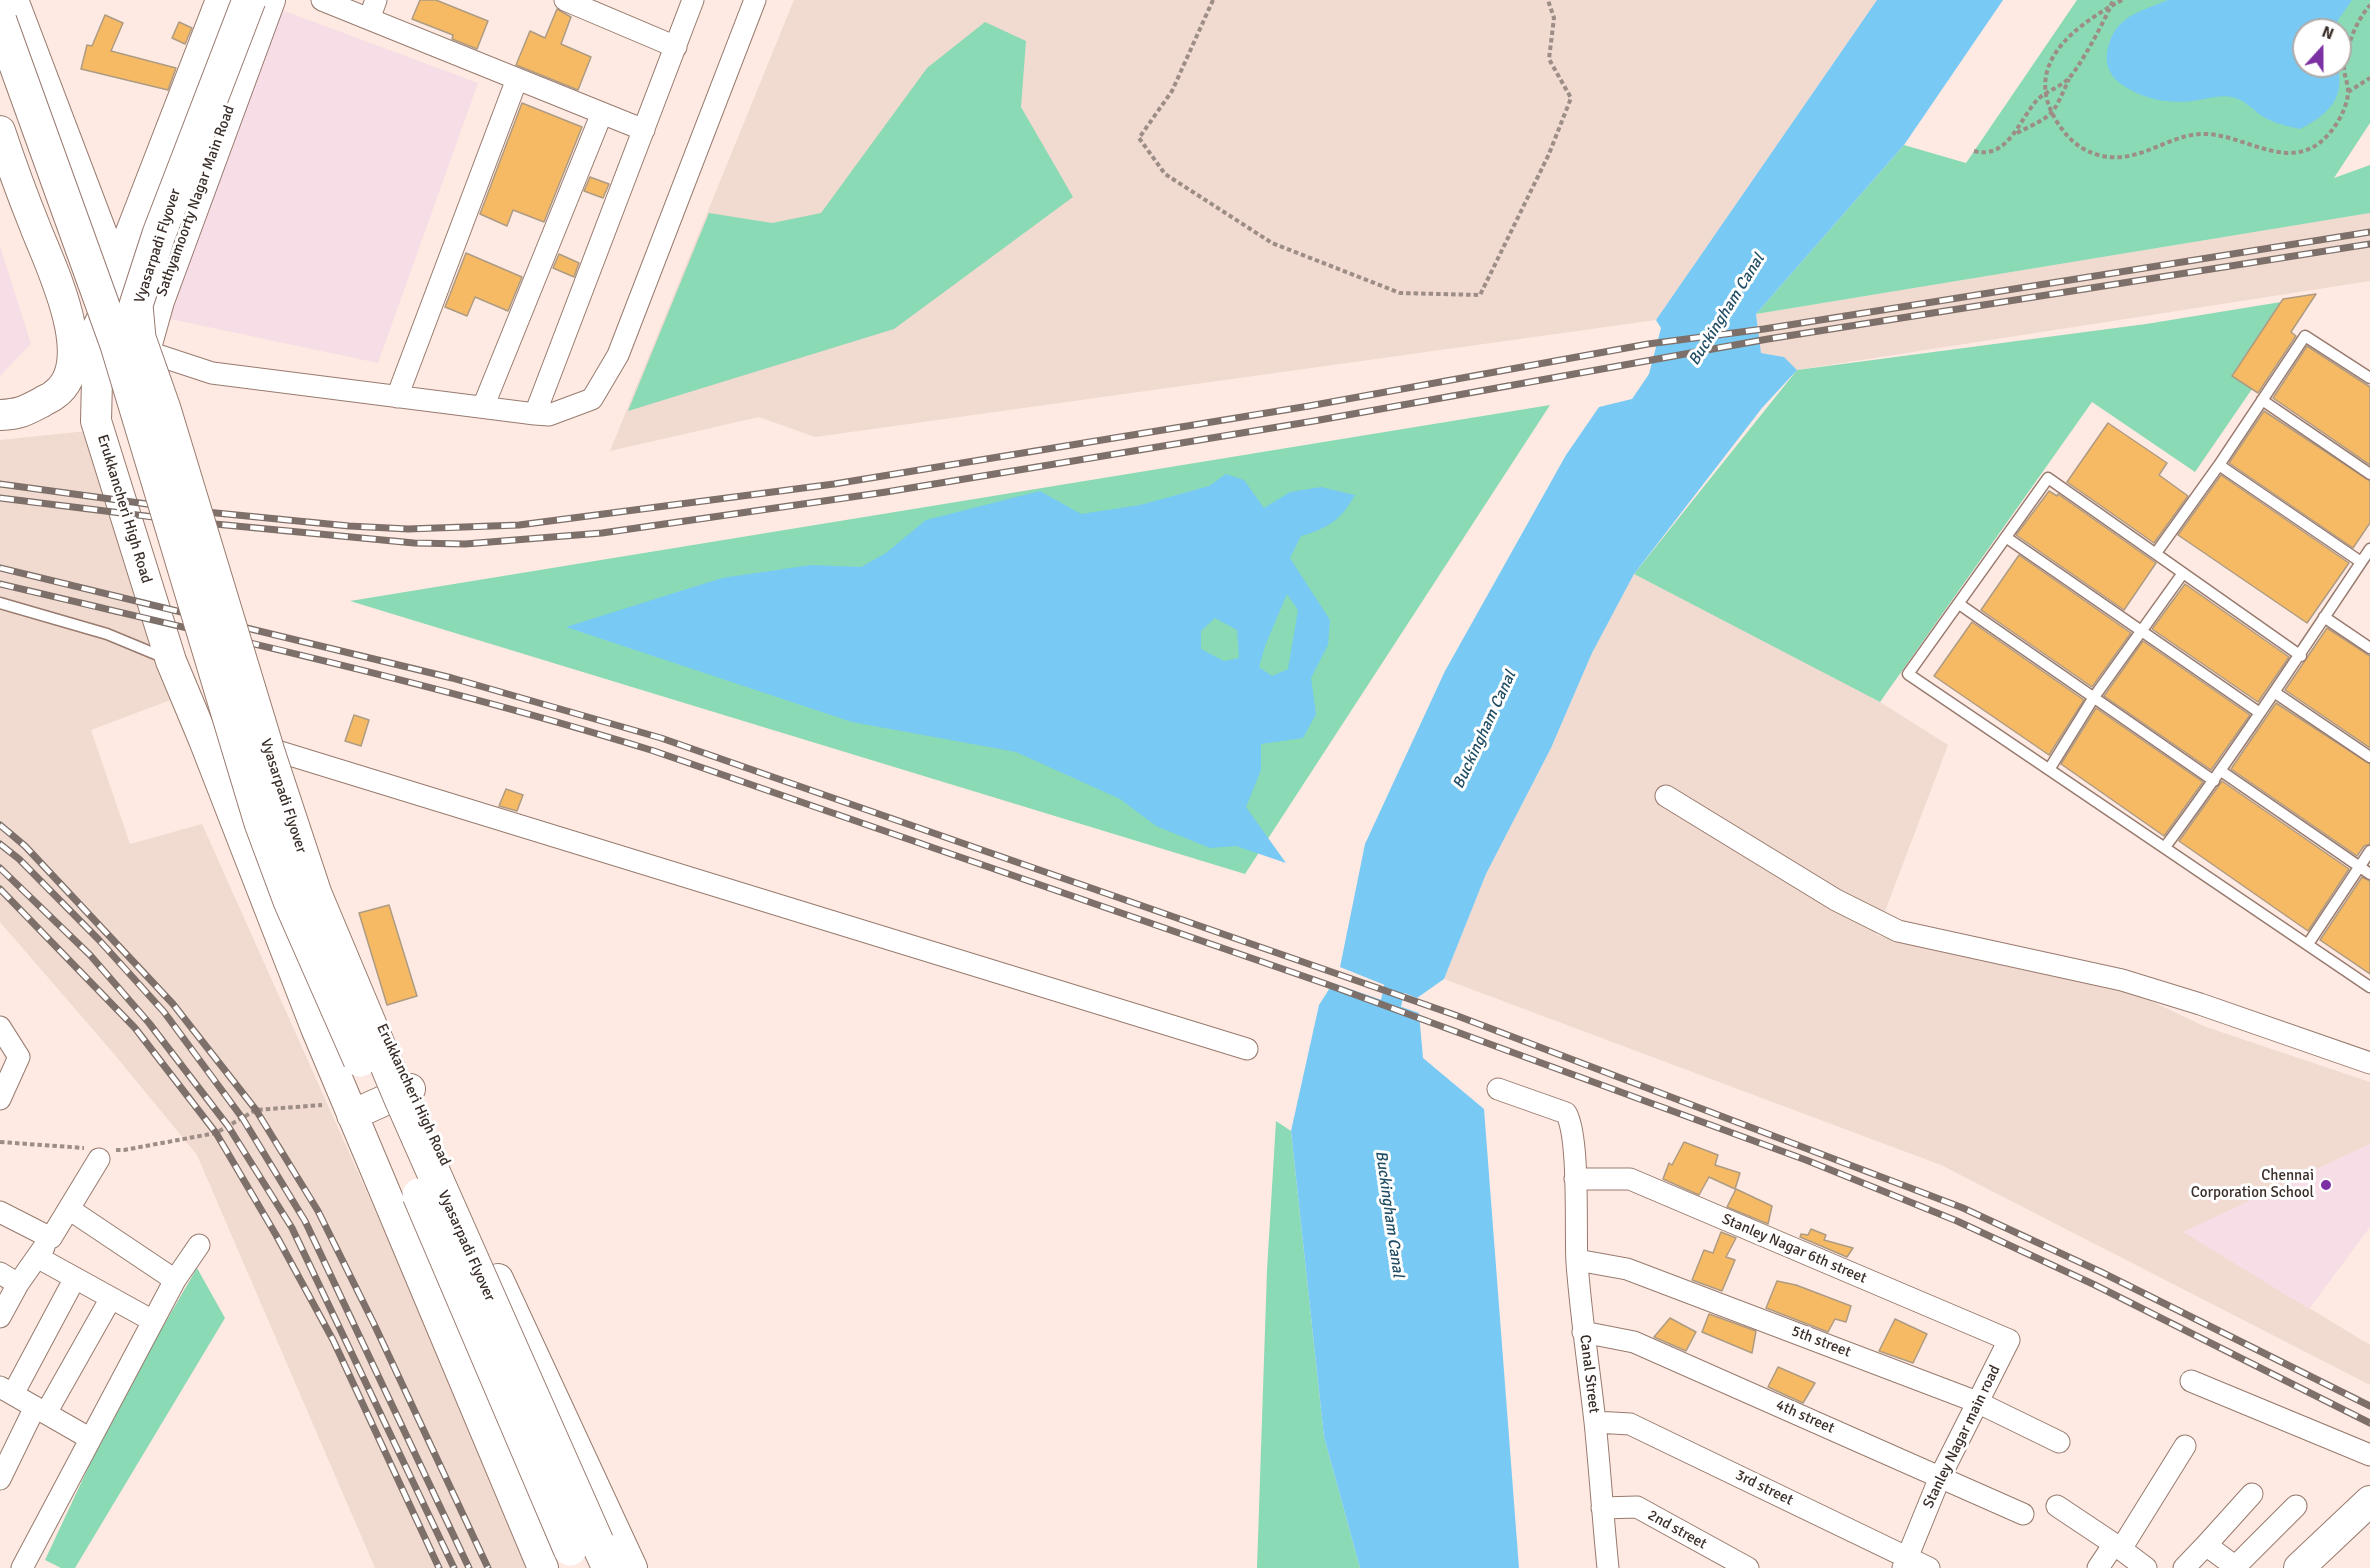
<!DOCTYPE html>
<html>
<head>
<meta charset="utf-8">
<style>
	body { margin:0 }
	#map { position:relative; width:2370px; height:1568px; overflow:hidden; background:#feeae2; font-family:Signika,sans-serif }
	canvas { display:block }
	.north { position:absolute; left:2292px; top:18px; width:60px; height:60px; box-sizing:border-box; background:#fff; border:2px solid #b0aba9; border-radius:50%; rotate:21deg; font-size:16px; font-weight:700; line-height:24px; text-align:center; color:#3a2e29 }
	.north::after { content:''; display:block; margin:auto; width:21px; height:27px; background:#7b30a3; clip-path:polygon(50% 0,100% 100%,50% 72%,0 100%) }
</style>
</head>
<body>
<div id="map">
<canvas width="2370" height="1568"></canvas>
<div class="north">N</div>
</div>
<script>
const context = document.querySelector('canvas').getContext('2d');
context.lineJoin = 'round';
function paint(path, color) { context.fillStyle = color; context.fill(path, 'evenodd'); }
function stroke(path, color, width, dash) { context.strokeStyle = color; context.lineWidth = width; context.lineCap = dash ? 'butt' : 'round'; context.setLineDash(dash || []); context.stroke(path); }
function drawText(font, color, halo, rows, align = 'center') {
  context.font = font + ' Signika,sans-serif'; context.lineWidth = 6; context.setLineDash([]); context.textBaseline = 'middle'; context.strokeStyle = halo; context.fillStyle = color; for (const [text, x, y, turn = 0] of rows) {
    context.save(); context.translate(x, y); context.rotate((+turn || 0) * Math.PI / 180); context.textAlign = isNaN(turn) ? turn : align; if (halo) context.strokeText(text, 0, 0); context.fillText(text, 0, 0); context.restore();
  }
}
paint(new Path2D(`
	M794,0H1877L1656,320L815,437L759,417L610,451Z
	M2370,213V281L1797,370L1784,357L1761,353L1756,314Z
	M87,431L173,699L91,730L130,844L202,824L535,1568H375L197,1155L115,1055L0,922V440Z
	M1634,574L1880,702L1948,745L1876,935L2132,992L2206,1027L2370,1082V1144L2184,1232L2370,1345V1385L1941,1165L1444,979L1486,874L1551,748L1592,653Z`), '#f1dacf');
paint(new Path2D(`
	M282,10L478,83L378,363L161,317Z
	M0,246L31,344L0,376Z
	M2370,1144V1227L2309,1309L2183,1232Z`), '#f7dde5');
paint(new Path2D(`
	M2077,0H2370V123L2334,178L2370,165V213L1756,314L1904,145L1966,163ZM2304,30H2340V66H2304Z
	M985,22L1026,41L1021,107L1073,197L894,329L628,411L709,213L772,223L821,213L927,68Z
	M2281,302L2232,375L2252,389L2195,472L2092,402L1880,702L1634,574L1797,370L2146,324Z
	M1550,405L1245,874L350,601Z
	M1276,1121L1291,1131L1324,1437L1360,1568H1257L1267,1270Z
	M197,1268L225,1318L75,1568H61L45,1560L118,1404Z`), '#8adab5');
paint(new Path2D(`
	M1877,0H2003L1904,145L1756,314L1761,353L1784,357L1797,370L1762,408L1634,574L1592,653L1551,748L1486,874L1444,979L1417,998L1340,967L1365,844L1445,671L1566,455L1599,407L1632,399L1649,374L1661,328L1656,320Z
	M2168,0H2352L2338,20L2335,30H2304V66H2337C2347,98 2326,116 2300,129C2287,126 2273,123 2262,116C2253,110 2246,101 2235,98C2223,94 2211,98 2199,100C2173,105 2143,100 2121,84C2111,77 2105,65 2107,53C2113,16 2138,13 2168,0Z
	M1226,474L1244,480L1264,508L1290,492L1321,487L1355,495C1342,519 1327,529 1301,536L1290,558L1330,620L1328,645L1311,678L1316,714L1303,738L1261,744V770L1246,807L1286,863L1236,846L1210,848L1156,826L1120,799L1016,752L852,722L566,627L722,578L811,565L861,567L886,553L926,520L1040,491L1081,514L1140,505L1173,496L1209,486ZM1287,594L1298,610L1288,669L1272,676L1259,667L1265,646ZM1215,618L1237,630L1239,658L1224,661L1201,649V631Z
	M1333,983L1419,1013L1423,1058L1484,1109L1519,1568H1360L1324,1437L1291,1131L1319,1005Z`), '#78c9f4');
stroke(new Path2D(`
	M1385,1031L1400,962`), '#78c9f4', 21);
const building = new Path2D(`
	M420,0H436L488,21L477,49L452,39L453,35L412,19Z
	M557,9L571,17L561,44L591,57L578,90L516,65L530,31L545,38Z
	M105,15L123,23L111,51L176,68L168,90L81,69L87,45L92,46Z
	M179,22L192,28L185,44L172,38Z
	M522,103L582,127L544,222L513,210L507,226L480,214Z
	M590,177L609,184L603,198L584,191Z
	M466,253L522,277L508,311L475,297L467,316L445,307Z
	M559,254L579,263L574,277L553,268Z
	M2316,294L2291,332L2296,336L2258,393L2232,376L2283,299Z
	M2307,346L2370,387V465L2273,398Z
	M2264,411L2370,481V523L2353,548L2229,463Z
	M2108,423L2167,463L2159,475L2188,496L2154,543L2067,482Z
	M2221,475L2349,563L2307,623L2178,535Z
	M2049,491L2057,496L2058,494L2156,563L2124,610L2016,535Z
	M2019,555L2131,633L2092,687L1981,610Z
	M2185,584L2289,657L2258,702L2152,629Z
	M1972,622L2084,700L2049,755L1934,676Z
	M2327,628L2370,656V748L2285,690Z
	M2143,641L2250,715L2211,770L2104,696Z
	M2276,703L2370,764V844L2364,846L2357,856L2231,769Z
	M2096,708L2203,782L2164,836L2061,764Z
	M354,715L369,720L361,746L345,741Z
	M2222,781L2349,869L2308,931L2179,841Z
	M506,789L523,795L517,811L499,806Z
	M2362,877L2370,881V974L2320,940Z
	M389,905L417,996L387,1005L359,913Z
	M1684,1142L1718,1155L1715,1165L1740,1173L1735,1189L1709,1177L1699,1195L1663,1179L1669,1163L1672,1165Z
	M1736,1189L1772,1206L1768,1224L1727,1207Z
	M1811,1229L1826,1235L1824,1240L1853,1248L1847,1257L1800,1237L1801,1234L1808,1235Z
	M1721,1232L1736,1238L1726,1257L1735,1260L1722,1291L1692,1280L1704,1250L1713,1253Z
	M1777,1281L1796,1285L1851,1306L1846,1322L1835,1319L1828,1332L1766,1308Z
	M1709,1314L1756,1331L1752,1353L1702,1332Z
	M1670,1318L1696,1332L1686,1351L1654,1337Z
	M1895,1319L1927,1334L1913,1363L1879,1351Z
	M1778,1367L1815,1383L1803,1403L1768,1387Z`);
paint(building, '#f6ba64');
stroke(building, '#ae9b83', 1.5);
const lane = new Path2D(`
	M2262,400L2370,474
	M2219,465L2361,562
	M2007,538L2260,713
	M2156,553L2219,465L2305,336L2370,378
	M0,603L107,634L165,658
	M1959,604L2214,781
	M2324,617L2370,648
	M2301,656L2048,478L1908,674L2370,987
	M2274,692L2370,757
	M2050,768L2094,697L2183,573
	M2221,771L2370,874
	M2165,847C2237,750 2303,649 2370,549
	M2308,944L2370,851`);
const street = new Path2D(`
	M322,0L644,130
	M565,0L676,47
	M369,19L376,0
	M145,351L212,373L535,414L549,415L592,399L618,355L755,0
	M397,397L517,79
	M483,407L602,113
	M535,414L693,0
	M277,751L1247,1049
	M1666,796L1836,900L1898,931L2122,980L2200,1004L2370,1063
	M0,1027L19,1057L0,1099
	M1498,1089L1566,1113C1580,1137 1575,1231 1577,1263C1581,1316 1589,1369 1595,1422C1600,1471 1603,1519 1608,1568
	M1575,1179H1630L2009,1340L1940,1477L1903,1568
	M69,1209L175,1280
	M0,1212L51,1238L99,1159
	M37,1257L153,1321
	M1577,1260L1627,1269L1977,1402L2059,1442
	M0,1273L18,1284L44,1247
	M0,1317L18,1284
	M1583,1332L1634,1342L2023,1514
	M2191,1381L2370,1455
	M0,1387L89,1438
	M13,1394L75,1278
	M46,1413L111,1298
	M1595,1422L1630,1424L1929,1568
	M0,1479L35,1407
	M2057,1506L2114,1544
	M1602,1508L1637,1507L1748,1568
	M2206,1545L2252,1494
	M2121,1549L2185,1446
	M22,1568L175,1280L199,1245
	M2098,1568L2114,1544L2146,1568
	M2184,1568L2206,1545L2237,1568
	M2234,1568L2296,1506`);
const secondary = new Path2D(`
	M13,0L116,271
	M0,131C11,164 23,197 36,229C51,267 99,364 54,395C51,398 46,399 42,402C25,411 20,414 0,415
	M121,277L98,327L90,367L97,380L96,421L171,661L204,740L316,1028L543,1568
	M121,277L116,271L221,0
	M138,356L145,351L159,301L270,0
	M352,1115L410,1089
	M498,1279L632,1568
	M2299,1568L2370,1501`);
const primary = new Path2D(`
	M597,1542L609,1568`);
stroke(lane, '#987a6e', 13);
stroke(street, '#987a6e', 23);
stroke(secondary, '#987a6e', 32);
stroke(primary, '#987a6e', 35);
stroke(new Path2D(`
	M1213,0L1172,91L1139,138L1165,174L1272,243L1400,293L1480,295L1549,154L1571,98L1549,59L1554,18L1548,0
	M2122,0C2074,26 2019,66 2059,125C2070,141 2082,151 2102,156C2142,164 2168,133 2206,134C2246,135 2290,174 2326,137C2337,126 2349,105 2348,89C2347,81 2344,74 2344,67C2347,45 2356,21 2370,5
	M2348,92L2370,78
	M2017,133C2054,114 2051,119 2069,79
	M1974,151C2008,160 2019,120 2037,100C2045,92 2058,88 2067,80C2078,71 2108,15 2113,0
	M0,1142L84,1148
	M116,1150H124L216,1133L256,1110L322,1105`), '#9d8d87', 4, [4.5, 3]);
stroke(lane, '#fff', 10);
stroke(street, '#fff', 21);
stroke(secondary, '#fff', 30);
stroke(primary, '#fff', 33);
const rail = new Path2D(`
	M0,484L206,512L349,526L408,529L519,525L834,484L1309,406L1648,344L1764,329L2370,232
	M0,498L194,522L414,543L465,544L602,533L886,492L1314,421L1768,339L2370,244
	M0,568L452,678L661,738L1455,1015L1963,1208L2101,1272L2370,1406
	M0,584C219,636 439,684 654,751L1326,984L1806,1160L1957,1221L2095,1285L2370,1423
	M0,825L25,846L173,1004L256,1110L318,1211L374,1324L488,1568
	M0,844L19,859L99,940L164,1012L243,1119L305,1221L469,1568
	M0,868L90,955L149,1023L228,1126L292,1228L454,1568
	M0,889L135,1028L216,1133L276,1235L333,1340L439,1568`);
stroke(rail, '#7d6f69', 7);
stroke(rail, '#fff', 4.5, [14]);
const primaryBridge = new Path2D(`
	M249,0L159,234L136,305L139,338L164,409L269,755L315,894L401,1099L597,1542
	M0,21L117,345L261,823L290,901L360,1060
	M419,1195L570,1549`);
stroke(primaryBridge, '#987a6e', 35, []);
stroke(primaryBridge, '#fff', 33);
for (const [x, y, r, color] of [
	[2326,1185,6,"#7b30a3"]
]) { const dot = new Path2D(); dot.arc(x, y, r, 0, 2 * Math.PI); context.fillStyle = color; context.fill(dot); stroke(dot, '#fff', 2); }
drawText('15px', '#3a2e29', '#fff', [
	["Sathyamoorty Nagar Main Road",196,201,-70],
	["Vyasarpadi Flyover",158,246,-72],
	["Erukkancheri High Road",124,509,73],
	["Vyasarpadi Flyover",283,796,72],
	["Erukkancheri High Road",413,1095,65],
	["Vyasarpadi Flyover",466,1246,66],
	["Stanley Nagar 6th street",1794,1249,23],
	["5th street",1821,1342,21],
	["Canal Street",1589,1374,83],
	["4th street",1805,1417,24],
	["Stanley Nagar main road",1962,1437,-64],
	["3rd street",1764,1488,26],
	["2nd street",1677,1530,29]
]);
drawText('15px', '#3a2e29', '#fff', [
	["Chennai",2314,1176],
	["Corporation School",2314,1193]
], 'right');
drawText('italic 16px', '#214d64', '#fff', [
	["Buckingham Canal",1727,310,-58],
	["Buckingham Canal",1485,730,-65],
	["Buckingham Canal",1389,1214,82]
]);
</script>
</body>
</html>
